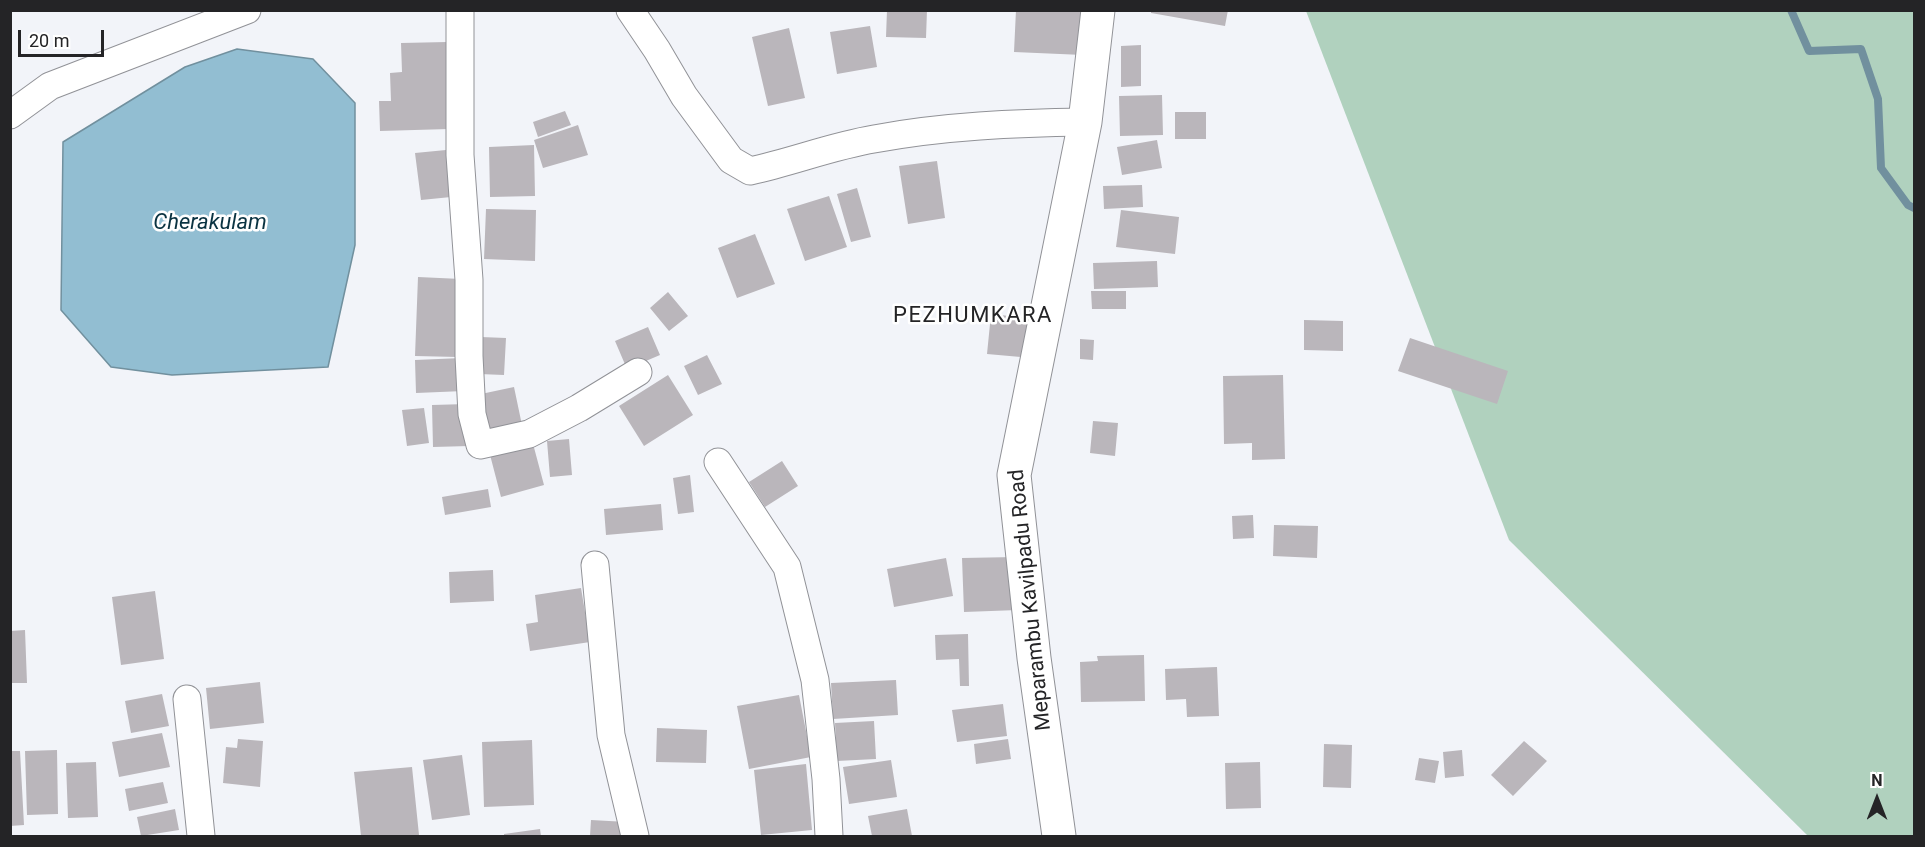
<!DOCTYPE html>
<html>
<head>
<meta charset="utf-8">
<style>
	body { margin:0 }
	#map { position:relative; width:1925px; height:847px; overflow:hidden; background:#f2f4f9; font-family:Roboto,sans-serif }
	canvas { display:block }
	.frame { position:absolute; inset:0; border:12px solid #242426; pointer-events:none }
	.north { position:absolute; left:1847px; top:769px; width:60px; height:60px; -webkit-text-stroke:4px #fff; paint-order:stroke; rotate:0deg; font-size:16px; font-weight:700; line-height:24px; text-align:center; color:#242426 }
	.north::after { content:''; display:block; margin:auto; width:21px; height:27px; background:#242426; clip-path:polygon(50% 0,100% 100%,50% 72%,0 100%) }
	.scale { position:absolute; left:18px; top:30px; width:86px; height:27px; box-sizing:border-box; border:3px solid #242426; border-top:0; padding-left:8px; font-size:18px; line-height:21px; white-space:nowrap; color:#242426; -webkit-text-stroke:4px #fff; paint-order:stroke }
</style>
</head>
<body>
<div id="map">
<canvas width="1925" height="847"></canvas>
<div class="frame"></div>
<div class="north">N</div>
<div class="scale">20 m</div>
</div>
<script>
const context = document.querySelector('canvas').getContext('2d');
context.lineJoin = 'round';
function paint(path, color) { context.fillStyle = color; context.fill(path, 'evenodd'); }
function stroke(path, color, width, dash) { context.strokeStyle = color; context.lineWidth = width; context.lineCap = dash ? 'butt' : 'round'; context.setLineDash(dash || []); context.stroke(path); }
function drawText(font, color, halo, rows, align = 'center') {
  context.font = font + ' Roboto,sans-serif'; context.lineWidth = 5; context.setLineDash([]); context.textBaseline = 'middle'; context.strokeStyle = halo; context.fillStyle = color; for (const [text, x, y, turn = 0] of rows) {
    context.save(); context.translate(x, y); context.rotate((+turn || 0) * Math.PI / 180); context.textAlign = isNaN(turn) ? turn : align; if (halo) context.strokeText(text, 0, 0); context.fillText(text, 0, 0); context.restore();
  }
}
paint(new Path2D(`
	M1306,11H1914V836H1808L1509,540Z`), '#b0d1be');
const water = new Path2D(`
	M237,49L313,59L355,103V245L328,367L172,375L111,367L61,310L63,142L185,67Z`);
paint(water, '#92bed2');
stroke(water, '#71909e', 1.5);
stroke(new Path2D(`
	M1791,10L1809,51L1861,49L1878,99L1881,168L1908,205L1914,208`), '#71909e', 8);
paint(new Path2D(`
	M887,10H927L926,38L886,37Z
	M1016,10H1085L1083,55L1014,52Z
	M1151,10H1228L1225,26L1151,13Z
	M870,26L877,67L837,74L830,32Z
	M789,28L805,98L768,106L752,37Z
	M447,42L449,129L380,131L379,101H391L390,73L402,72L401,43Z
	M1141,45V86L1121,87V46Z
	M1162,95L1163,135L1120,136L1119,96Z
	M565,111L571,125L538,137L533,122Z
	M1175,112H1206V139H1175Z
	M578,125L588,155L543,168L534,140Z
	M1157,140L1162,168L1122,175L1117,147Z
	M534,145L535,196L490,197L489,147Z
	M446,150L451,197L421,200L415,153Z
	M937,161L945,218L908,224L899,166Z
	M1142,185L1143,207L1104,209L1103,186Z
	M857,188L871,237L851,242L837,194Z
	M829,196L847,247L805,261L787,209Z
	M486,209L536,210L535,261L484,259Z
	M1121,210L1179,217L1175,254L1116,247Z
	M755,234L775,284L737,298L718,248Z
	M1157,261L1158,287L1094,289L1093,263Z
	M418,277L461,279L458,357L415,356Z
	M1091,291H1126V309H1092Z
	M668,292L688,316L669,331L650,308Z
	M991,314L1036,319L1032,358L987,354Z
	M1304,320L1343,321V351L1304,350Z
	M648,327L660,355L627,369L615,341Z
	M481,337L506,338L504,375L479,374Z
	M1410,338L1508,371L1497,404L1398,371Z
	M1080,339L1094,340L1093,360L1080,359Z
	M707,355L722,384L698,395L684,366Z
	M462,358L464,391L416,393L415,360Z
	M668,375L693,415L644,446L619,406Z
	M1283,375L1285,459L1252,460V443L1224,444L1223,376Z
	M514,387L523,430L490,437L481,394Z
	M467,404L469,446L433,447L432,405Z
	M424,408L429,443L407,446L402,410Z
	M1093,421L1118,423L1115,456L1090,453Z
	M569,439L572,475L550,477L547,441Z
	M532,440L544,485L501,497L489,451Z
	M782,461L798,486L765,507L749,482Z
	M690,475L694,512L678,514L673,478Z
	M488,489L491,507L445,515L442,497Z
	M661,504L663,530L606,535L604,509Z
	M1253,515L1254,538L1233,539L1232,516Z
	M1274,525L1318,526L1317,558L1273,556Z
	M1016,557L1018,610L964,612L962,558Z
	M946,558L953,596L894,607L887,569Z
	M493,570L494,601L450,603L449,572Z
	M581,588L590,642L530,651L526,624L538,622L535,595Z
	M155,591L164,659L121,665L112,597Z
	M25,630L27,683H10V631Z
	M968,634L969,686H960L959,659L936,660L935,635Z
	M1144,655L1145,701L1081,702L1080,662L1098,661L1097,656Z
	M1217,667L1219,716L1187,717L1186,699L1166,700L1165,669Z
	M896,680L898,715L833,719L831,683Z
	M260,682L264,723L210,729L206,688Z
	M162,694L169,726L131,733L125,701Z
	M799,695L811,757L749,769L737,706Z
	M1003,704L1007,736L957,742L952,710Z
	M874,721L876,759L837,761L835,723Z
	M657,728L707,730L706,763L656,762Z
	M162,733L170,767L119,777L112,742Z
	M238,739L263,741L260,787L223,783L226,747L237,748Z
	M1008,739L1011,759L976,764L974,744Z
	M532,740L534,805L484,807L482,742Z
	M1524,741L1547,761L1513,796L1491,775Z
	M1324,744L1352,745L1351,788L1323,787Z
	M57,750L58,814L27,815L25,751Z
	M1462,750L1464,776L1445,778L1443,752Z
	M10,751H20L24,825L10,826Z
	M462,755L470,815L432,820L423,760Z
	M1419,758L1439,761L1435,783L1415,780Z
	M891,760L897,797L849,804L843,767Z
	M96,762L98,817L68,818L66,763Z
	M1260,762L1261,808L1226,809L1225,763Z
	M806,764L812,830L761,835L754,770Z
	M412,767L419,835L361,836L354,772Z
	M163,782L168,803L129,811L125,789Z
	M175,809L179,830L141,836L137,817Z
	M907,809L912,836H872L868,816Z
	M591,820L627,822V836H590Z
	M540,829L541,836H504V834Z`), '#bab6bb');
const minor = new Path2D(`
	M460,10V155L469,280V356L472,414L480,445L529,434L579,408L638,372
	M630,10L657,50L684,96L731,160L750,171C792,162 832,146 874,139C943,126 1016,123 1085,122
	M10,115L50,86L247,10
	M718,462L787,567L815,680L826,779L829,836
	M595,565L611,735L635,836
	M187,699L201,836`);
const secondary = new Path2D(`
	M1059,836L1034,658L1014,475L1085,122L1098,10`);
stroke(minor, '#919297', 29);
stroke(secondary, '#919297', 35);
stroke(minor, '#fff', 27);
stroke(secondary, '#fff', 33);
drawText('21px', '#242426', '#fff', [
	["Meparambu Kavilpadu Road",1031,600,-96]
]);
drawText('italic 22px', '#0a3342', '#fff', [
	["Cherakulam",210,223]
]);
context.letterSpacing = '1.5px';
drawText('22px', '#242426', '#fff', [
	["PEZHUMKARA",973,316]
]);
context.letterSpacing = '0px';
</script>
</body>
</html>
